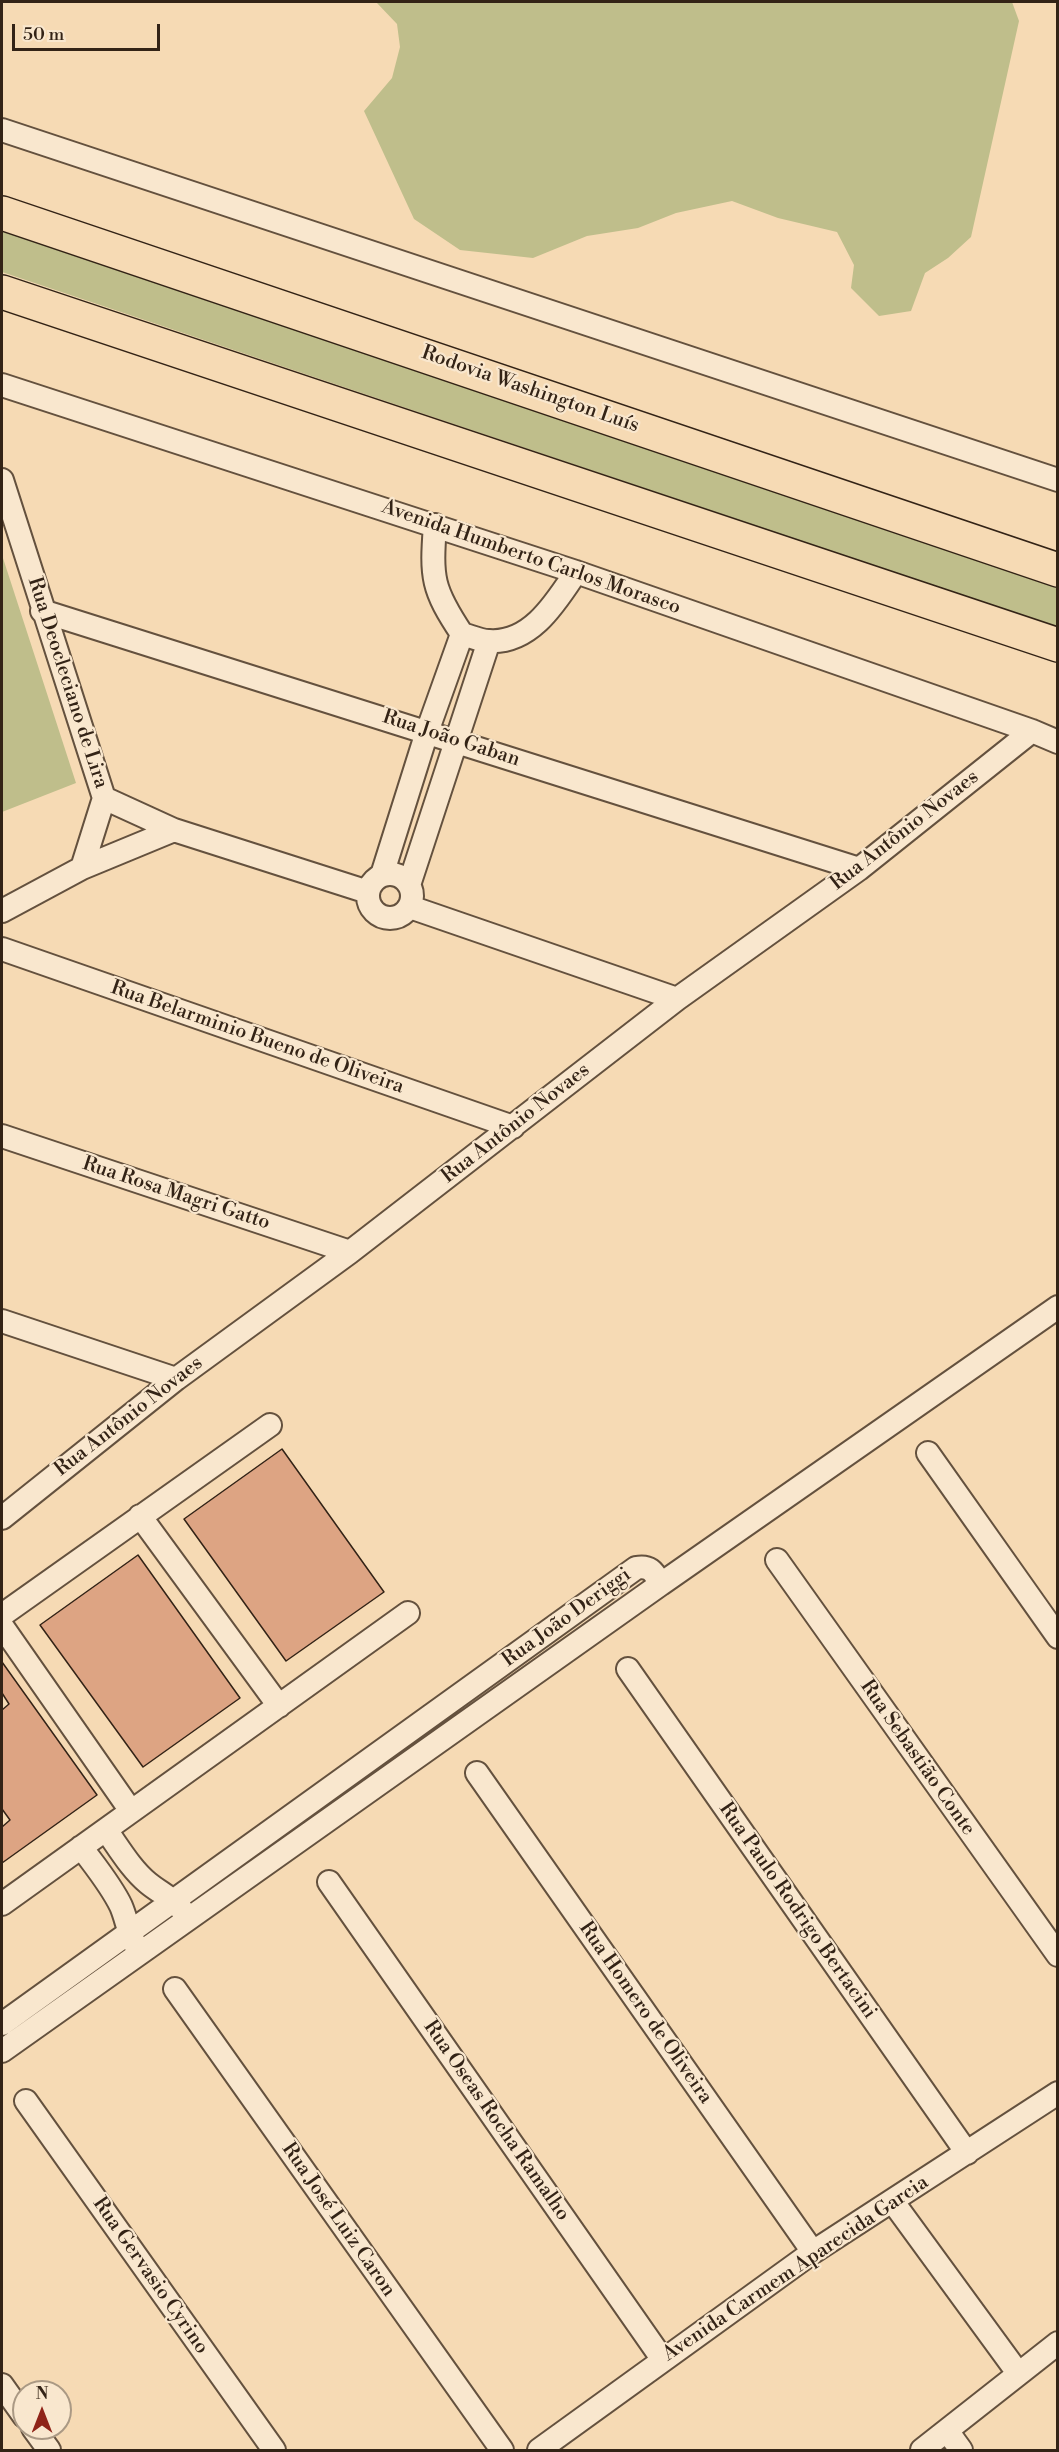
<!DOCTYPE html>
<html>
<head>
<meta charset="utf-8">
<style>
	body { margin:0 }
	#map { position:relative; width:1059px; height:2452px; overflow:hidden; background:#f6dab4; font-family:"Libre Bodoni",serif }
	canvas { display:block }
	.frame { position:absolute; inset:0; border:3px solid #332316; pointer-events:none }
	.north { position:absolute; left:12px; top:2380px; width:60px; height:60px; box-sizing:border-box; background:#f9e7ce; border:2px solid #aa9984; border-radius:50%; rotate:0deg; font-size:16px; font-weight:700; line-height:24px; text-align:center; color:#332316 }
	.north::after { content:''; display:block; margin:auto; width:21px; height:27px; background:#8f2418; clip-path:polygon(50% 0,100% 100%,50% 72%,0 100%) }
	.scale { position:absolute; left:12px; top:24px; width:148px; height:27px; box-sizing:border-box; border:3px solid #332316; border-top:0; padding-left:8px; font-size:18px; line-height:21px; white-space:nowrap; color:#332316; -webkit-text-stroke:4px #f9e7ce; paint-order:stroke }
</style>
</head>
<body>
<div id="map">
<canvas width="1059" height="2452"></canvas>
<div class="frame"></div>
<div class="north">N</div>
<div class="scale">50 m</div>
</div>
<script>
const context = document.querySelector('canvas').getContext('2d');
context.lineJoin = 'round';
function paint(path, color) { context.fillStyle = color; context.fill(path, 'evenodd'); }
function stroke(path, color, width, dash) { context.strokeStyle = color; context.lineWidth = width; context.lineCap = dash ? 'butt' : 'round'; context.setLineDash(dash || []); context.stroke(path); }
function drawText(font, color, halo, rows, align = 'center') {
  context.font = font + ' "Libre Bodoni",serif'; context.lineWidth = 4.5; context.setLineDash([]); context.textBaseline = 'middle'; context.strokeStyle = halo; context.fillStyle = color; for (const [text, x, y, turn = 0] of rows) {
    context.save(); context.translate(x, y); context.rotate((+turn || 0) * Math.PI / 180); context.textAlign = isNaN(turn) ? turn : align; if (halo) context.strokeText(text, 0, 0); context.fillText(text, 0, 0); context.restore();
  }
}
paint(new Path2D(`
	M376,2H1012L1019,21L971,237L948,258L925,273L911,311L879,316L851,288L854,265L837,232L778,218L732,201L676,213L638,228L587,236L533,258L460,250L414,219L364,111L392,78L400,47L397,24Z
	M2,224L1057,580V627L2,272Z
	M2,555L76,783L2,812Z`), '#bfbe8b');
const building = new Path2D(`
	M282,1449L384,1592L286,1661L184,1519Z
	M138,1555L240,1698L143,1767L40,1625Z
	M2,1662L97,1795L2,1863V1827L10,1820L2,1809V1710L9,1704L2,1693Z`);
paint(building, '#dda483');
stroke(building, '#332316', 1.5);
const street = new Path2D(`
	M2,130L1058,480
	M2,385L576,572L1032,731L1058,742
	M2,480L104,798L82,868
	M435,525C431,578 432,589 462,634C470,636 480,641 489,641C531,644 556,602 576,572
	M42,611L859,869
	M104,798L174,830L368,892
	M368 896a22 22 0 1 1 44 0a22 22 0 1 1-44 0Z
	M382,875L427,732L462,634
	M409,885L489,641
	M410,907L677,999
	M2,911L82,868L174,830
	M2,949L513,1127
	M2,1136L350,1252
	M2,1321L176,1379
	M928,1453L1058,1637
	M140,1516L279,1706
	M2,1518L176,1379L350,1252L677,999L859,869L1032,731
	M777,1560L1058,1955
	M661,1584L1058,1307
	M2,1615L270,1425
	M2,1626L131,1811
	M628,1669L967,2153
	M477,1773L813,2252
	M106,1830C119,1848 131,1869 148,1883C160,1893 173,1898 182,1910
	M81,1847C95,1866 111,1885 121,1906C127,1920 128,1933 136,1946
	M329,1882L663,2360
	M2,1904L408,1613
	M175,1989L502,2450
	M2,2024L636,1568C651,1565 654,1573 661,1584L2,2051
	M26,2101L274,2450
	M893,2202L1018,2373
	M2,2385L24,2416
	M33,2428L49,2450
	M948,2432L961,2450
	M539,2450L813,2252L1058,2093
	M922,2450L1058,2343`);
const highway = new Path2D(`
	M2,213L1058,570
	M2,292L1058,645`);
stroke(street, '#64513e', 26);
stroke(highway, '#332316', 36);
stroke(street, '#f9e7ce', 22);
stroke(highway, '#f6dab4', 33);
drawText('20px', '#332316', '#f9e7ce', [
	["Rodovia Washington Luís",530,390,19],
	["Avenida Humberto Carlos Morasco",531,558,19],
	["Rua Deocleciano de Lira",67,683,72],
	["Rua João Gaban",451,739,18],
	["Rua Antônio Novaes",905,831,-38],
	["Rua Belarminio Bueno de Oliveira",257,1038,19],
	["Rua Antônio Novaes",516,1124,-38],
	["Rua Rosa Magri Gatto",176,1194,18],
	["Rua Antônio Novaes",129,1417,-38],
	["Rua João Deriggi",567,1618,-36],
	["Rua Sebastião Conte",917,1758,55],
	["Rua Paulo Rodrigo Bertacini",797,1911,55],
	["Rua Homero de Oliveira",645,2013,55],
	["Rua Oseas Rocha Ramalho",496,2121,55],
	["Rua José Luiz Caron",338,2220,55],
	["Avenida Carmem Aparecida Garcia",796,2269,-34],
	["Rua Gervasio Cyrino",150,2276,55]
]);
</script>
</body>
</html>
